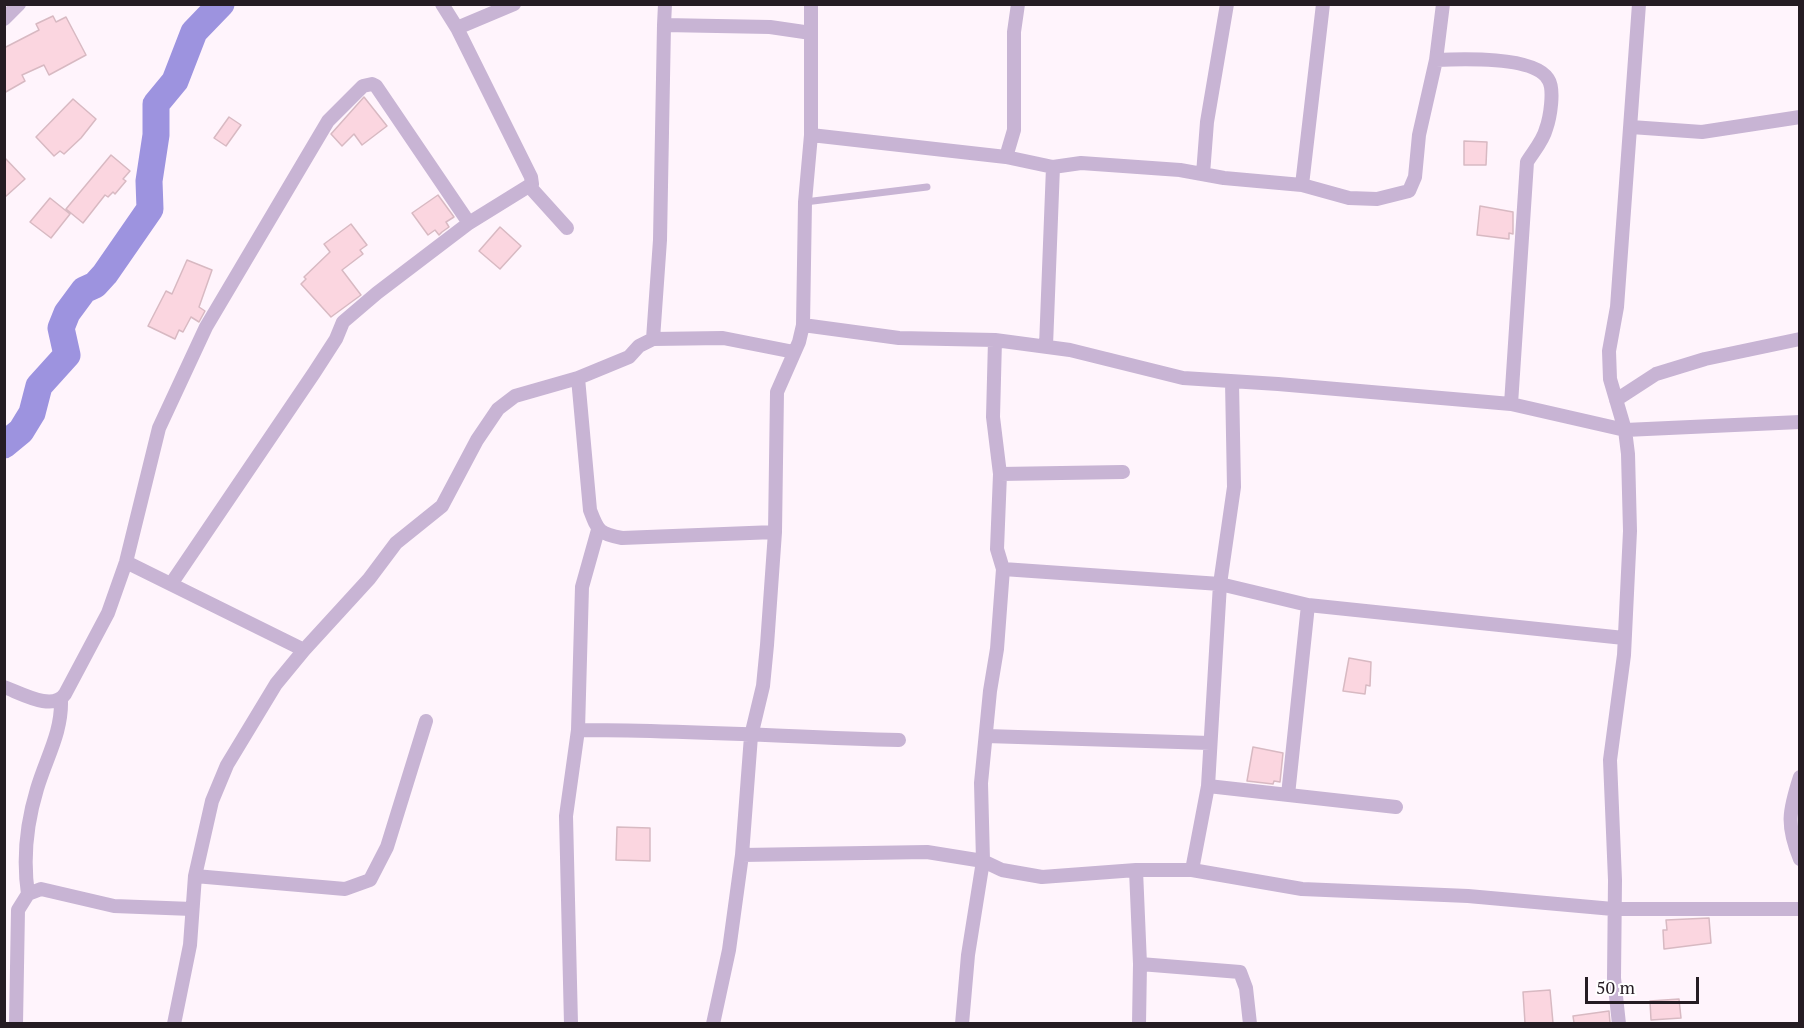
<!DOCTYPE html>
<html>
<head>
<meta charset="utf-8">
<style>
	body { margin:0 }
	#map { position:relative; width:1804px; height:1028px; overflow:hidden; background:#fff4fc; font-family:"PT Serif",serif }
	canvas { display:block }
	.frame { position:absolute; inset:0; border:6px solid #251c23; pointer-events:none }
	.scale { position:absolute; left:1585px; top:977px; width:114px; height:27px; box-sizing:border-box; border:3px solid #251c23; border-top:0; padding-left:8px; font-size:18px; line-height:21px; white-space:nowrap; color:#251c23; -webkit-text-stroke:4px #fff; paint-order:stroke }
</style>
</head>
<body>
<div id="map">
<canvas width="1804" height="1028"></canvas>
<div class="frame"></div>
<div class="scale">50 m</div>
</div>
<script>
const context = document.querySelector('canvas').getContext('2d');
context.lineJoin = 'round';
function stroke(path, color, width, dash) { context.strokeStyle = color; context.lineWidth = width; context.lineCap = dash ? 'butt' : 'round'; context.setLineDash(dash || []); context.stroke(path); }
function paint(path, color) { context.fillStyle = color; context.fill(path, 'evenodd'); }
stroke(new Path2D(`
	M4,445L21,431L32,413L39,386L67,355L61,328L67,313L84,290L95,285L105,274L150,209L149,181L156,135V104L175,81L194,32L221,4`), '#9d93df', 27);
const building = new Path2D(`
	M53,16L56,22L66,17L86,55L49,75L44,65L22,75L25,81L4,93V48L39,30L36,24Z
	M364,97L387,126L362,145L354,134L342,146L331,134Z
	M73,99L96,119L81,138L64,154L60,151L54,156L36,137Z
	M229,117L241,125L226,146L214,138Z
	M1464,141L1487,142L1486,165H1464Z
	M111,155L130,171L123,179L126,181L115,194L113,192L108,197L105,195L83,223L66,209Z
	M4,157L25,179L4,198Z
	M438,195L454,217L446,222L449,227L442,232L439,235L435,230L428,235L412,213Z
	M50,198L70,214L51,238L30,222Z
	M1480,206L1513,212V234L1509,233V239L1477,235Z
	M351,224L367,245L360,250L363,254L342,270L361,295L331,317L301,284L306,279L304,277L330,252L324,244Z
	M500,227L521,246L500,269L479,251Z
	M187,260L212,270L199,307L205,311L199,322L191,317L183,332L179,330L175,339L148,326L166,291L172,294Z
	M1349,658L1371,662L1370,686L1366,685L1365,694L1343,691Z
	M1253,747L1283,753L1280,782L1274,781L1273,784L1247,781Z
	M617,827L650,828V861L616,860Z
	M1709,918L1711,943L1664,949L1663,930H1667L1666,920Z
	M1550,990L1553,1023H1525L1523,992Z
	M1679,999L1681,1018L1651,1020L1650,1001Z
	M1609,1011L1610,1023H1574L1573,1016Z`);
paint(building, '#fbd6e0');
stroke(building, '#d8b9c2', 1.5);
stroke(new Path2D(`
	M805,202L927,187`), '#c8b4d4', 7);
stroke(new Path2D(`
	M4,19L19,4
	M664,25L665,4
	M457,28L514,4
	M1436,60C1460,59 1534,56 1548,79C1555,89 1550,118 1546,129C1543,141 1533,152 1527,162L1511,404
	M1631,127L1702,132L1800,117
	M811,135L1006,157L1053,167L1081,163L1180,170L1224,178L1302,185L1349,198L1377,199L1409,191L1415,177L1419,135L1436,60L1443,4
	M1006,157L1014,130V32L1018,4
	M1203,174L1207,122L1227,4
	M1302,185L1323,4
	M530,187L567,228
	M803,325L899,338L995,340L993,417L1000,474L997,549L1003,569L997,649L990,691L981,783L983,861L968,955L962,1024
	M653,339L660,240L664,25L770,27L811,33
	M995,340L1070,350L1183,378L1278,384L1511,404L1625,430L1800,422
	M1046,346L1053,167
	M578,378L590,510C598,531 599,534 622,538L775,532
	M1616,400L1656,374L1705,359L1800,339
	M1000,474L1123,472
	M598,530L582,587L578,730C685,730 792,737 899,740
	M126,562L304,650
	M1003,569L1220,584L1234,487L1232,382
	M171,584L314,373L336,339L343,322L377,293L469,223L532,184L531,177L457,28L442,4
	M4,687C21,693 53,712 65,694L108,613L126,562L159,428L206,327L328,121L363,86L372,84L376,86L469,223
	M986,736L1210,743
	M1800,777C1789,811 1786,825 1800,859
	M1208,786L1396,807
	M1288,795L1308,605
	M742,855L751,736L763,686L767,645L775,532L777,392L799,342L803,325L805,202L811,135V4
	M1136,870L1140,964L1240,972L1246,988L1250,1024
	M1192,870L1208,786L1220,584L1308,605L1624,638
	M195,876L345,889L370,880L387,847L426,721
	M28,894C23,860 27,822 37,789C46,758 62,733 61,700
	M16,1024L18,910L28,894L41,889L114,906L192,909
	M174,1024L190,945L195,876L212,801L227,765L276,684L304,650L369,579L396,543L442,506L477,440L498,409L515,396L578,378L629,357L639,346L653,339L723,338L794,352
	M571,1024L566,816L578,730
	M713,1024L729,950L742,855L927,852L983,861L1002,870L1042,877L1136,870H1192L1302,889L1468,896L1613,909H1800
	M1139,1024L1140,964
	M1619,1024L1614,978L1615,880L1610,760L1624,655L1630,531L1628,454L1625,430L1610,379L1609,351L1617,307L1639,4`), '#c8b4d4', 14);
</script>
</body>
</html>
